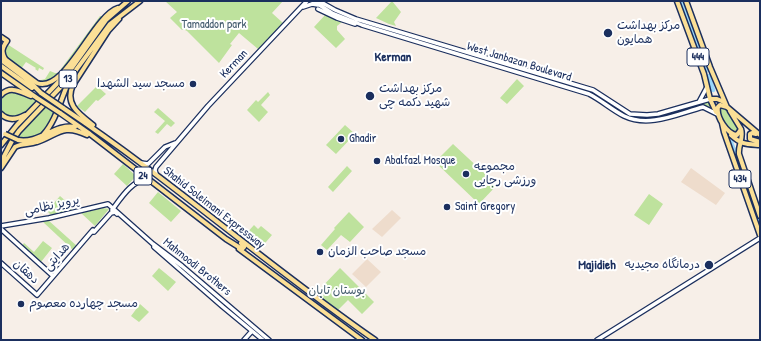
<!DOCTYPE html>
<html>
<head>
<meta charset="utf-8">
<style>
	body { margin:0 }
	#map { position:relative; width:761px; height:341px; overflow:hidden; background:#f7efe8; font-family:"Patrick Hand",sans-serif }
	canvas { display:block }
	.frame { position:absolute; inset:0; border:2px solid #1b2f5e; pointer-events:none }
</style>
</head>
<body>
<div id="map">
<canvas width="761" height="341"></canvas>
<div class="frame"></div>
</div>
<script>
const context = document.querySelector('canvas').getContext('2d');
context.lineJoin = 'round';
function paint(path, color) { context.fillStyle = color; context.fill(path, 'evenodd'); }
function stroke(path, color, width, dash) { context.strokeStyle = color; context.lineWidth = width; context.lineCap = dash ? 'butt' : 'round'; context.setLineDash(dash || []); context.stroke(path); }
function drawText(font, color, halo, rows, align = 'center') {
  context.font = font + ' "Patrick Hand","Playpen Sans Arabic",sans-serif'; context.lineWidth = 4; context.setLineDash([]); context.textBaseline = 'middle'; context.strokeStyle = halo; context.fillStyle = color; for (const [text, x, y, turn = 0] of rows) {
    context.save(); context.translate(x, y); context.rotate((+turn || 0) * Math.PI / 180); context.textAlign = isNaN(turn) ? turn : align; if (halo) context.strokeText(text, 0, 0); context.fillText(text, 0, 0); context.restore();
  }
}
paint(new Path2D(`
	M691,168L725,193L716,205L681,182Z
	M392,210L401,218L382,237L372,229Z
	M367,259L381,272L366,287L352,274Z`), '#eedccc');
paint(new Path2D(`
	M165,1H283L272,13L283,23L258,49L239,33L230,44L232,45L219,63L187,31L185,30H182L170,18L177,12Z
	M315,1L339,13L586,90L584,91L367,26L333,12Z
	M392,1L401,12L394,22L396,26L389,24L376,18Z
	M326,14L342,22L337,26V30L345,39L336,48L314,27Z
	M100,16H102L103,18L89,33L63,70L51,81L39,83L41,80L45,79L50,71L55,73H58Z
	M7,44L44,68L43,70L39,68L38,71L35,69L36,68L26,62L21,69L6,58L3,51Z
	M517,79L524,86L507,104L500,98Z
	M97,86L106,94L98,101L96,100L85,112L77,106Z
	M14,90L23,93L37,101L24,114L16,118C0,114 1,113 1,97L5,93Z
	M268,92L270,95L261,105L268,112L259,122L247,110L256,100L258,102Z
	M709,102L712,109L703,106L660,118L641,119V116L667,114Z
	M721,106L728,109L740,129L737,134C726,129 719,118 719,107Z
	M44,107L54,113C48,132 36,141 16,138Z
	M158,108L175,123L171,127L167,124L158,134L155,132L165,121L154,112Z
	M345,125L355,134L336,154L326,145Z
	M453,144L497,185L479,204L435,162Z
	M123,164L136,176L127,186L114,174Z
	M347,166L352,171L333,192L328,187Z
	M158,192L181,211L171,222L149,203Z
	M649,194L663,204L649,225L634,215Z
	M60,196L75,209L51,215L47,211Z
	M103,208L109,209L95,226L81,213Z
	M349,212L364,227L350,242L341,235L327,250L321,245L335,229L334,228Z
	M48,220L77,246L73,250L43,222Z
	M254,225L258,229L261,226L272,235L260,249L244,236Z
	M43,241L52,248L41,262L22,246L24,243L34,252Z
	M159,268L176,282L168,291L152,276Z
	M340,268L374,302L362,314L348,300L338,310L316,293Z
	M140,304L149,312L139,322L131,316Z`), '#bee29d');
stroke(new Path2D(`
	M681,1L706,71
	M709,76L713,90
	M730,139L760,227`), '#99d7fb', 4.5);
const secondary = new Path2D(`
	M313,1L332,13L362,25L589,94C601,100 612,110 624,116C649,128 677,114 703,107L717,114
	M319,1L335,10L356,19L593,90L630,114L647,115L658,114L710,99
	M303,7L312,4L318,5
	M318,9L337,18L355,24
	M699,102L707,87
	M141,163L148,164L165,147L175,143
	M156,174L155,170L156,167L208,106L307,1
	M112,210C121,198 132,180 148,179
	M1,226L49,218L108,204L153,244L182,266L269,340
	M1,229L53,276
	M92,232H94L111,213L115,212L117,214
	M154,247L223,307L263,340
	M1,263L37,295L93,230
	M244,340L252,331
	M597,340L760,238`);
const primary = new Path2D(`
	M677,1L704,74L710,99L716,112
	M686,1L710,67L727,107
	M1,37L7,41C2,48 1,52 5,59
	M710,99H717L724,102
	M730,111L741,129L737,135C727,134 716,117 718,107L720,105L727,107L760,135
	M722,123L724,132L760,235
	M741,129C744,138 738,145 739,154L760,216
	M756,134L752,133L750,134V139L760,142
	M731,135C742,145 746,144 760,145`);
const trunk = new Path2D(`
	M1,56L37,83C65,94 93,16 118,8
	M1,60L29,81L41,93
	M1,66L32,88
	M1,73L37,98
	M1,95C11,85 20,92 31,96
	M63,108C171,180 268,266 375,340
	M60,113L90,134L226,239L242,249L244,247L241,243
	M1,114C8,121 16,120 25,115
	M93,125C79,114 64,104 73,85L108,31L119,19
	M43,135C57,120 61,97 70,79
	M18,140C39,144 55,123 75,127
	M1,145L17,125L71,69L106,20L128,1
	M1,162L12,141L19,131L73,74L110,24L140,1
	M1,168L15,147C22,143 29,145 37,142C58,135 62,123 87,135
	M239,249L362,340`);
stroke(secondary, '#1b2f5e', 6);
stroke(primary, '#1b2f5e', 7);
stroke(trunk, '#1b2f5e', 7);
stroke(secondary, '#fff', 3.5);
stroke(primary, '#fbdf96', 4);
stroke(trunk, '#fbdf96', 4);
const trunkBridge = new Path2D(`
	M41,93L63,108
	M37,98L60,113
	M5,134L18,140`);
stroke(trunkBridge, '#1b2f5e', 7, []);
stroke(trunkBridge, '#fbdf96', 4);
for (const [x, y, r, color] of [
	[608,33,5,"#1b2f5e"],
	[193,84,4,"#1b2f5e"],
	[370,96,5,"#1b2f5e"],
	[341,139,4,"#1b2f5e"],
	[377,161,4,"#1b2f5e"],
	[466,174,4,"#1b2f5e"],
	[447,207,4,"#1b2f5e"],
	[320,252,4,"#1b2f5e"],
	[709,265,5,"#1b2f5e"],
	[21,304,4,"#1b2f5e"]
]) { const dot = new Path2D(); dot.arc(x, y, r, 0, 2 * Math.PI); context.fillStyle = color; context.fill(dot); stroke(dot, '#fff', 1.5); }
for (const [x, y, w] of [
	[698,57,22],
	[68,79,18],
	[143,176,18],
	[740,179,22]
]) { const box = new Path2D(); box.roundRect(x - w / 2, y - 9, w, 18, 3); context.fillStyle = '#fff'; context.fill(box); stroke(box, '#1b2f5e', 1); }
drawText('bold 11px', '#1b2f5e', null, [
	["444",698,57],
	["13",68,79],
	["24",143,176],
	["434",740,179]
]);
drawText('12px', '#445c6e', '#fff', [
	["Tamaddon park",214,25],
	["بوستان تابان",337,291]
]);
drawText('12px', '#1b2f5e', '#fff', [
	["مرکز بهداشت",617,26],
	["همایون",617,40],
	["مسجد سید الشهدا",185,84,"right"],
	["مرکز بهداشت",379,89],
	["شهید دکمه چی",379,103],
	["Ghadir",349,139],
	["Abalfazl Mosque",385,161],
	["مجموعه",474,167],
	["ورزشی رجایی",474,181],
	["Saint Gregory",455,207],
	["مسجد صاحب الزمان",328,252],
	["درمانگاه مجیدیه",700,265,"right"],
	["مسجد چهارده معصوم",29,304]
], 'left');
drawText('12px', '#1b2f5e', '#fff', [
	["West Janbazan Boulevard",519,62,17],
	["Kerman",234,64,-47],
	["پرویز نظامی",52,206,-12],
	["Shahid Soleimani Expressway",214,208,38],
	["هدایتی",57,257,-49],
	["Mahmoodi Brothers",197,267,39],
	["دهقان",26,272,42]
]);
drawText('bold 13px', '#1b2f5e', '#fff', [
	["Kerman",393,58],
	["Majidieh",597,266]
]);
</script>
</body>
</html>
